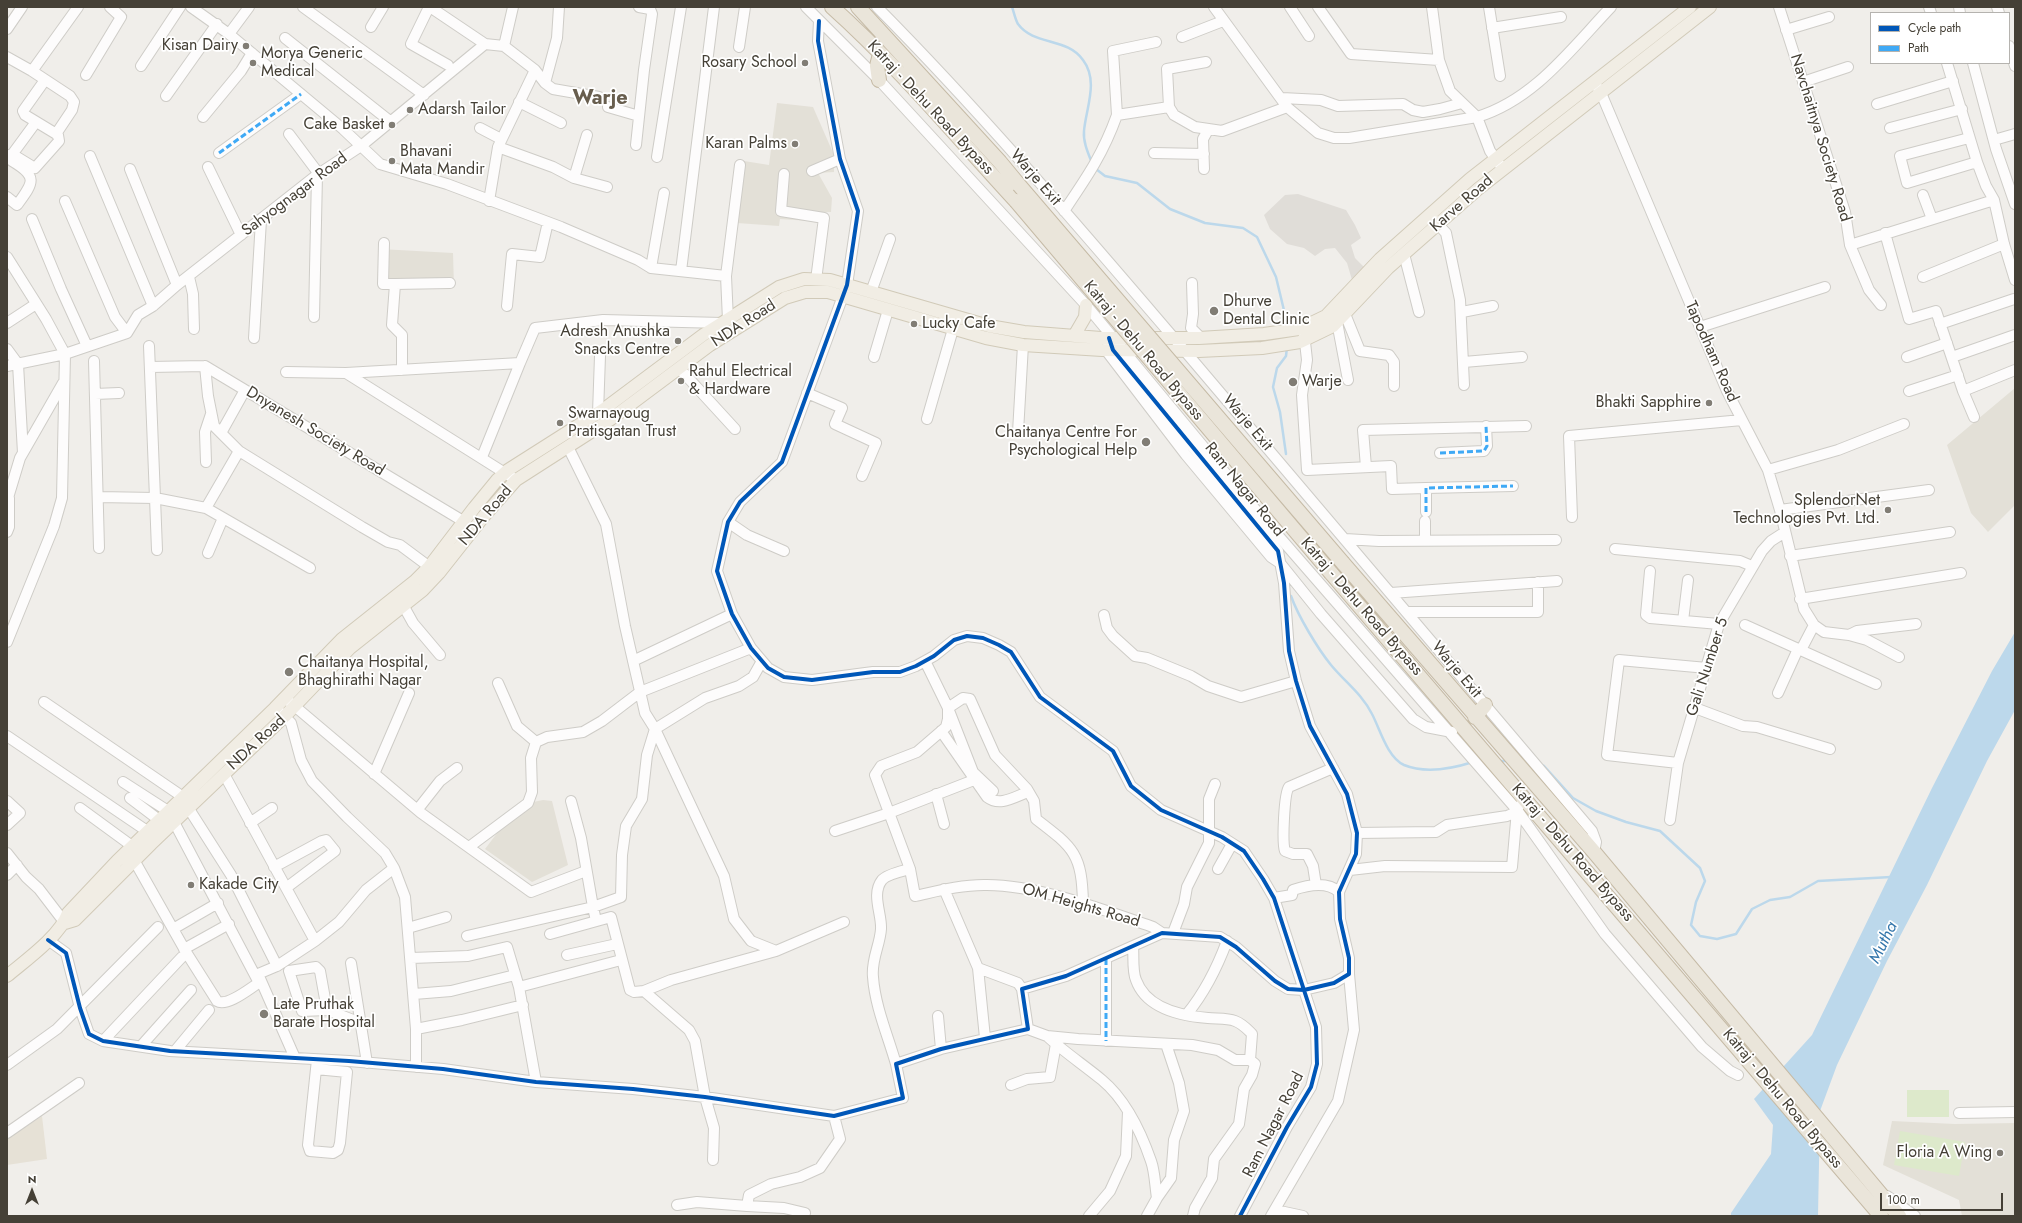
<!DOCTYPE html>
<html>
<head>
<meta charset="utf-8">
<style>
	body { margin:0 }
	#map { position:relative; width:2022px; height:1223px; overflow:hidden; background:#f0eeea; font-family:Jost,sans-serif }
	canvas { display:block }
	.frame { position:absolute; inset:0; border:8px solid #454036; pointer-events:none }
	.legend { position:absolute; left:1870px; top:12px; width:140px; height:52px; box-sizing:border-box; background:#fff; border:1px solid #b5b3af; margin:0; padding:5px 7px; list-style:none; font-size:12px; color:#454036 }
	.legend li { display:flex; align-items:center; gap:8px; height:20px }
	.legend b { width:20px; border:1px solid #b5b3af }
	.north { position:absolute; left:12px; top:1171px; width:40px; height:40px; -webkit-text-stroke:3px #fff; paint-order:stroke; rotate:0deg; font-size:11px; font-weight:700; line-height:16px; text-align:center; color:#454036 }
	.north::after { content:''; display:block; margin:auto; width:14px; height:18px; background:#454036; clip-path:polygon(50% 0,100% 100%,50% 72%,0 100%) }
	.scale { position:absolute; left:1880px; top:1193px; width:123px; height:18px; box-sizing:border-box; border:2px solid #454036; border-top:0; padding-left:5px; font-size:12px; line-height:14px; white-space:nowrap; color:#454036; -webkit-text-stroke:3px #fff; paint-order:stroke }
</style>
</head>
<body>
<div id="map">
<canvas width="2022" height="1223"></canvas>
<div class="frame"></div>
<ul class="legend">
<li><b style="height:5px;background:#0057b8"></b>Cycle path</li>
<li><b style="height:5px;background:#3fa9f5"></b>Path</li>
</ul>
<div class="north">N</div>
<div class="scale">100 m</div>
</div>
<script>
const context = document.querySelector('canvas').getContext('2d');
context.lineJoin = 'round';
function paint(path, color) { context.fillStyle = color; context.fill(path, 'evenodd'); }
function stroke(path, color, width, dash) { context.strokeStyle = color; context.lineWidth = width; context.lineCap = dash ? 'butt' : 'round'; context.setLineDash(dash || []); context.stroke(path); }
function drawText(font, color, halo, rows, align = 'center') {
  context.font = font + ' Jost,sans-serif'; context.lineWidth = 3.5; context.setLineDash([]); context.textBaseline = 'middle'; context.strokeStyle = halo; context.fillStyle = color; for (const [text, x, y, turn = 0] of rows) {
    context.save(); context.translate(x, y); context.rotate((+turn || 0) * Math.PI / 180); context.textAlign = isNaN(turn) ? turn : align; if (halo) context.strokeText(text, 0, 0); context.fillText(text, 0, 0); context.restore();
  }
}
paint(new Path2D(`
	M777,103L813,107L834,155V172L818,173L832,198L831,212H825V222L780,219L779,226L737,223L744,161L769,165Z
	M380,249L453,253L454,287L379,284Z
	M2015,388V505L1988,532L1971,513L1947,445Z
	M543,800L552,801L568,865L532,882L485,849L501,828L533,802Z
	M1892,1121L1955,1124L2015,1123V1216H1962L1959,1200L1883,1165Z`), '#e3e0d7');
paint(new Path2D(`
	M1298,194L1346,210L1355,225L1361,238L1351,245L1355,258L1364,267L1352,280L1347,263L1335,248L1325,249L1315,256L1304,248L1287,244L1270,229L1264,215L1285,195Z`), '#e0ddd8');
paint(new Path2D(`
	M42,1116L47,1159L7,1165V1139Z`), '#e6e1d6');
paint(new Path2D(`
	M1907,1090H1949V1117H1907Z
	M1900,1131L1965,1142L1959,1176L1894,1165Z`), '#dde9cb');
paint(new Path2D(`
	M2015,632V710L1987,761L1927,885L1887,961L1837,1065L1820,1111L1818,1216H1731V1213L1771,1154L1773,1125L1754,1099L1812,1035L1932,788L1992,671Z`), '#bcd8eb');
stroke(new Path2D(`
	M1012,7C1014,12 1015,19 1018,24C1034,46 1067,37 1083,60C1099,81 1086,108 1084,131C1083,142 1088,153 1092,163
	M1096,169L1105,176L1137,183L1170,209L1205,223L1243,228L1257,237L1276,277L1288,327
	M1286,454L1280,412L1273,387L1277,368L1286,356L1287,347
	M1291,596C1298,616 1318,649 1331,665C1345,682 1362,694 1372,714C1380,729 1387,757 1404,765C1426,774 1451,769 1473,762
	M1498,761H1509
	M1541,765L1544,766L1573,798L1596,811L1626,822L1660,831L1700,868L1705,881L1696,902L1691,925L1700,936L1717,939L1736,934L1752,909L1770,900L1790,897L1818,881L1891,877`), '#bcd8eb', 2.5);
const minor = new Path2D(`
	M191,7L229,34L343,129L380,164L447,184L561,227L638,260L651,268L726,276L728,320
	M303,7L424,95
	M429,7L411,44L448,65
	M430,7L485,44L504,46L535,70L545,83L553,89L599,97
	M806,7L879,80L1086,305L1255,509L1517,810
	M877,7C981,112 1077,225 1173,337C1314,501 1452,667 1592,831L1596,842L1594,852
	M1214,7L1287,107L1318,133L1334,138H1349L1477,117C1534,100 1571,49 1611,7
	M1290,7L1309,36
	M1318,7L1351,54L1439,60
	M1432,7L1439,60L1450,91L1477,117L1490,151L1500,165
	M1489,7L1500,76
	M1779,7L1845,212L1850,245L1869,290L1881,305
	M1929,7L1931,13
	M1959,7L1960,13
	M1997,7L1999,13
	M819,21L818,41L840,159L858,211L847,285L782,462L740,502L728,522L717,571L732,614L751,648L768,668L784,677L812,680L873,672H900L916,666L934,656L954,640L967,636L983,638L999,645L1011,652L1040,697L1113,751L1131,786L1161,810L1222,837L1244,851L1263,879L1274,898L1316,1027L1317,1064L1311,1087L1287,1127L1240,1216
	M371,27L383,7
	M1492,28L1561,17
	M7,29L22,7
	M1786,30L1829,17
	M229,34L249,7
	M1182,37L1223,21
	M285,38L391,122
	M1156,42L1113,51L1117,115L1169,107
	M504,46L513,7
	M2009,46L2015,66
	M739,47L745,7
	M7,57L32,71L78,7
	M1206,62L1167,69L1169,107L1174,115L1195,127L1222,131L1287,107
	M1947,63L1977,162L1986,186L1994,200L2004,244L2015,280
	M1973,63L1996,149L2015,204
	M141,66L180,7
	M535,70L498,147L553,167L574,178L607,187
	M32,71L70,96L74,102L72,110L56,134
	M86,75L121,17L110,7
	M1594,82L1601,93L1727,391L1768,470L1780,510L1804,609L1814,625L1824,632L1849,635L1867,640L1899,657
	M1803,82L1848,67
	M545,83L557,38L559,7
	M166,96L217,24
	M1282,98L1321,100L1338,106L1403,104L1413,110L1423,112L1440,109L1462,103
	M519,102L561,123
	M1877,104L1953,81
	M608,107L639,116
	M203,117L241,71L252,53
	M480,128L501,139
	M1890,128L1962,109
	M289,134L319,174
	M1969,138L1900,156L1907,183L1977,162
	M1994,140L2015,134
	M636,145L644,70L652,14L650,9L639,7
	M219,153L301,94
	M1154,153L1204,154
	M7,155L17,157L35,168L59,141L58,135L25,115L23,111L45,80
	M90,156L153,306
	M657,157L681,7
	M208,167L241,235
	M130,169L177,285
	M1204,169L1203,139L1208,130
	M812,171L840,159
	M784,174L781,211L824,218L816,280
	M574,178L587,135
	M1923,195L1932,219
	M7,197L17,205C33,183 39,177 12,161L11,156L36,122
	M65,201L115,317L127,333
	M489,201L498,147
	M1064,211C1087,177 1103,154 1117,115
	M32,219L61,289L87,346
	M1433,219L1446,233L1460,300L1464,385
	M1885,233L1909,319L1936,311L1963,391L1974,417
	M384,243L383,284H395L392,325L402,335V370
	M1850,245L1994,200
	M1404,254L1419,312
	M7,257L46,319L65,354L62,498L54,526L7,642
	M651,268L664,193
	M681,271L714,7
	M726,276L740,165
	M189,277L193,294L194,329
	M1923,277L2004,244
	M1192,283L1193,314L1191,328L1201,338
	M395,284L450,283
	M871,292L890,239
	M507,306L512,254L540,257L548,222
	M1462,312L1493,306
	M1345,314L1360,351L1389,355L1394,362V386
	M314,317L317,175
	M1337,322L1348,380
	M7,323L36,304
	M1940,324L2014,299
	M1700,327L1825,287
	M1304,333L1307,360L1302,395L1307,470L1391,466L1392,489L1426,488
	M254,338L261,220
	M149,346L155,498L206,508
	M7,349L18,364L23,453
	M1105,349L1186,455L1271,557L1280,563L1321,614L1413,719L1426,727L1452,732
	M874,357L888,310
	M1907,357L1947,343
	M1952,357L2015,335
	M94,361L99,548
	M1464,362L1522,357
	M520,363L535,328L603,320L722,323
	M7,366L65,354L127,333L138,315L153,306L177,285L317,175L361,146L485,44
	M205,366L208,396L214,426L239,451L362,527L388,542L400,545L435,571
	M150,367L205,366L463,521
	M680,369L735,429
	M286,372L346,373L520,363L482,457
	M346,373L516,480
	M1909,391L1958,375
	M1963,391L2015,370
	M807,393L842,408L835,424L876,443L862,476
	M95,394L119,393
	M598,413L600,356
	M927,419L953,329
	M1018,432L1023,345
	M221,433L245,390
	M568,447L606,524L625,626L645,713L655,729L724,876L734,919L751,941L776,951
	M239,451L206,508L310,568
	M1440,453L1484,451L1487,446L1486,426
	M206,462L205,432L211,414
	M1366,467L1363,430L1526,426
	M1768,470L1838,450L1904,424
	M98,497L155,498L157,550
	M7,501L20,458L63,383
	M1780,510L1929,490
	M1426,512V488L1513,486
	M1572,517L1569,436L1742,420
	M728,522L747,535L784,551
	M7,532L9,527V498
	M1345,539L1379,541L1556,540
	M1425,540V521
	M1615,549L1740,561L1752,566
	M208,553L223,518
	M1790,556L1950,532
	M1650,571L1646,615L1650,618L1719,624
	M1391,593L1557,581
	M1800,599L1961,573
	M403,605L413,623L440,655
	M1408,612H1538V582
	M1104,615L1107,628L1113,636L1135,656L1147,658L1191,676L1208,686L1241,697L1296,681
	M1683,621L1688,580
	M1745,625L1876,684
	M1849,635L1857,631L1916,624
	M1801,650L1814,625
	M633,661L732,614
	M925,661L948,708V719L946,727L917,752L881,766L875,775L910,869L915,896C938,891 960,885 984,885C1036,884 1104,910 1153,927L1162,933
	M498,683L517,726L536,742
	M1778,693L1798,649
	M285,698L421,813L531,892L586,871
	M44,702L183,797
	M1695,708L1743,726L1757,727L1830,749
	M280,712L291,723L301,760L312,781L347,817L385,853L394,868L405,897L416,1029V1067
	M941,731L987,797C1000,807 1014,797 1028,792
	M7,736L147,831
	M1678,763L1607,755L1619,660L1707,668
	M374,774L409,693
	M123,782L168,811
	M993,791L973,772L948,708L963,698L970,699L995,755L1027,789L1034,801L1036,819C1074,848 1082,854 1083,904
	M936,794L944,824
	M130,798L159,820
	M7,801L20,813L7,825
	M80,808L132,846
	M189,809L231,875L277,966L315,941L224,774
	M418,809L440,781L457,768
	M1670,820L1678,763L1719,624L1762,551L1771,541L1785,532
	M250,823L272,808
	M835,831L889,813L974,780
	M1357,833L1436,832L1447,825L1507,816L1514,813L1519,806
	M469,847L528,803L532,792L531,758L536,742L547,737L583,732L602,721L640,692L751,648
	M7,853L26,877L39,889L65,923
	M134,860L186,952L217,1001C227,1007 249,989 257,984L258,981L174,822
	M274,867L322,841L326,840L335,851L286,888
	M1218,869L1232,844
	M1350,870L1385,866L1512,867L1517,810L1605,934L1702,1047L1730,1071L1738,1075
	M7,875L17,865
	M1316,885L1313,866L1307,854H1293L1285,851C1282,843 1284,793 1289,787L1333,768
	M944,889L978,968L1018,983L1022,989
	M1274,898L1292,895L1293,890C1308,885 1327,881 1339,892
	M596,921L593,907L621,897L622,855L626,826L642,799L647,755L655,729L705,698L739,686L753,677L762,661
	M408,928L446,917
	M173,929L218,903
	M1173,933L1184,904L1187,887L1209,843V799L1215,784
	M550,934L611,917L630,990L634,992L644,991L689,1030L695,1041L705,1097L714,1128L713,1160
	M467,936L593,907L581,838L571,801
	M48,940L66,953L80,1008L89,1034L103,1041L170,1051L349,1061L443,1069L536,1082L633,1089L705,1097L834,1116L903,1098L896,1064L941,1049L1028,1029L1022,989L1066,976L1162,933L1220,937L1236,947L1275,981L1288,989L1304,990L1334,983L1349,974V958L1340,919L1339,892L1356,854L1357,833L1347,794L1310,726L1296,681L1289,651L1284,583L1278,551L1113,350L1112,345
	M315,941L339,922L366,890L394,868
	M184,949L229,924
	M567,955L617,944
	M411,958L468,956L507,947L519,987L536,1082
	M1106,959V1041
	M351,963L367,1063
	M277,966L258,974L295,1058
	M978,968L985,1038
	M519,987L621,960
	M644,991L671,980L776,951L844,922
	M414,994L451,991L515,975
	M327,1010L302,1011L289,971L316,967L320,971L327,1010L361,1023
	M1187,1014C1205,992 1217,968 1227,941
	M938,1016L941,1049
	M416,1029L462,1020L523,1005
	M1028,1029L1047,1036L1078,1039L1192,1045L1218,1050L1235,1060H1250L1252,1034C1247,1029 1243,1024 1235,1021C1227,1018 1216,1019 1208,1018C1181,1016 1146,1008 1136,980C1132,971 1134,956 1133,946
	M1047,1036C1064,1052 1084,1065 1102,1080C1126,1100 1141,1132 1151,1161C1155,1172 1155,1186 1157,1198
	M103,1041L182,957
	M141,1046L191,990
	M175,1051L209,1010
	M896,1064C888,1036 875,1006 873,977C871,960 880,945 881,929C882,914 871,894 882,880C887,874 903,871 910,869
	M7,1065L57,1029L158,927
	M316,1069L347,1072L340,1143L338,1150L333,1153L310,1151L308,1145L316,1069L317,1060
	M1011,1085L1027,1079L1050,1077L1056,1044
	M1959,1113L2015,1112
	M7,1133L79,1083
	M1887,1196L1915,1216
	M677,1205L697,1202L747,1206L749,1195L771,1184L800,1177L820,1168L840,1139L834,1116
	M747,1206L784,1208L805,1213
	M1275,1210L1303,1216
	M1089,1216L1110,1191L1126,1156L1128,1112
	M1147,1216L1157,1198L1171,1178L1174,1140L1184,1111L1179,1083L1166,1044
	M1193,1216L1195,1208L1212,1178L1214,1159L1239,1124L1244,1089L1252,1075L1255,1064L1250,1060
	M1271,1216L1338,1101L1354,1030L1349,974`);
const major = new Path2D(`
	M1074,336L1085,317L1086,305
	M65,923L75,920L151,844L285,716L350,648L423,590L439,573L484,516L516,480L611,419L710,345L785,298L805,292H828L986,338L1023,345L1102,350L1199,351L1262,348L1300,342L1333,326L1388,268L1478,189L1710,7
	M7,976C26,960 60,936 68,913L117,861L275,708L342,639L415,581L429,567L474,508L497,480L508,470L604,409L703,335L779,287L804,279L830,280L989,326L1024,332L1101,338H1199L1264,334L1299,329L1326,316L1380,259L1470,179L1690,7`);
const highway = new Path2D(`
	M832,7C898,66 956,136 1016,201
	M858,7L1000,162L1019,185
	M879,80L877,66L880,54
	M1343,563L1594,852L1899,1216
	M1331,573L1881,1216
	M1475,717L1485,705`);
stroke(minor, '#ceccc7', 12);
stroke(major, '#d1cab8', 14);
stroke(highway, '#c6bba6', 16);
stroke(minor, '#fdfcfc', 10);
stroke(major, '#f1ede4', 12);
stroke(highway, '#eae5da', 14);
const highwayBridge = new Path2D(`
	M1019,185L1343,563
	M1016,201L1331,573`);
stroke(highwayBridge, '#c6bba6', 16, []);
stroke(highwayBridge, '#eae5da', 14);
stroke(new Path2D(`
	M219,153L301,94
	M1440,453L1484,451L1487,446L1486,426
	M1426,512V488L1513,486
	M1106,959V1041`), '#3fa9f5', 3, [6, 3]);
stroke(new Path2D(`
	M819,21L818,41L840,159L858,211L847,285L782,462L740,502L728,522L717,571L732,614L751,648L768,668L784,677L812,680L873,672H900L916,666L934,656L954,640L967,636L983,638L999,645L1011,652L1040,697L1113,751L1131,786L1161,810L1222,837L1244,851L1263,879L1274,898L1316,1027L1317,1064L1311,1087L1287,1127L1240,1216
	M48,940L66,953L80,1008L89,1034L103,1041L170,1051L349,1061L443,1069L536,1082L633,1089L705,1097L834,1116L903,1098L896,1064L941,1049L1028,1029L1022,989L1066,976L1162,933L1220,937L1236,947L1275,981L1288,989L1304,990L1334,983L1349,974V958L1340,919L1339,892L1356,854L1357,833L1347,794L1310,726L1296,681L1289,651L1284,583L1278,551L1113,350L1109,338`), '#0057b8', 4);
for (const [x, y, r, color] of [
	[246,46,4,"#817d75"],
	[253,63,4,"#817d75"],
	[805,63,4,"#817d75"],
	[410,110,4,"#817d75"],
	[392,125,4,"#817d75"],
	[795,144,4,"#817d75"],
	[392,161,4,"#817d75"],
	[1214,311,5,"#817d75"],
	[914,324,4,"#817d75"],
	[678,341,4,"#817d75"],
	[681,381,4,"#817d75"],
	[1293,382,5,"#817d75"],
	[1709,403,4,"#817d75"],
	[560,423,4,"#817d75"],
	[1146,442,5,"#817d75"],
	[1888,510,4,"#817d75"],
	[289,672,5,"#817d75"],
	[191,885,4,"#817d75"],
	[264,1014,5,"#817d75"],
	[2000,1153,4,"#817d75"]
]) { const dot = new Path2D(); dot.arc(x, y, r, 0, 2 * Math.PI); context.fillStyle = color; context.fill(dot); stroke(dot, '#fff', 1.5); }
drawText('16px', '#454036', '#fff', [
	["Kisan Dairy",238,46,"right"],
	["Morya Generic",261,54],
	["Medical",261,72],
	["Rosary School",797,63,"right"],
	["Adarsh Tailor",418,110],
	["Cake Basket",384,125,"right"],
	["Karan Palms",787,144,"right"],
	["Bhavani",400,152],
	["Mata Mandir",400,170],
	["Dhurve",1223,302],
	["Dental Clinic",1223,320],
	["Lucky Cafe",922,324],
	["Adresh Anushka",670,332,"right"],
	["Snacks Centre",670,350,"right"],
	["Rahul Electrical",689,372],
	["& Hardware",689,390],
	["Warje",1302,382],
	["Bhakti Sapphire",1701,403,"right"],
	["Swarnayoug",568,414],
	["Pratisgatan Trust",568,432],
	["Chaitanya Centre For",1137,433,"right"],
	["Psychological Help",1137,451,"right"],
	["SplendorNet",1880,501,"right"],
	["Technologies Pvt. Ltd.",1880,519,"right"],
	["Chaitanya Hospital,",298,663],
	["Bhaghirathi Nagar",298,681],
	["Kakade City",199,885],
	["Late Pruthak",273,1005],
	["Barate Hospital",273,1023],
	["Floria A Wing",1992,1153,"right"]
], 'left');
drawText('16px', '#454036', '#fff', [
	["Katraj - Dehu Road Bypass",930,108,47],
	["Navchaitnya Society Road",1820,138,73],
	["Warje Exit",1035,178,49],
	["Sahyognagar Road",295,195,-37],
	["Karve Road",1462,204,-41],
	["NDA Road",744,324,-33],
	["Katraj - Dehu Road Bypass",1143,351,50],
	["Tapodham Road",1711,352,66],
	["Warje Exit",1247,423,50],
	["Dnyanesh Society Road",315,432,31],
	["Ram Nagar Road",1244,490,51],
	["NDA Road",486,516,-50],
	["Katraj - Dehu Road Bypass",1361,607,49],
	["Gali Number 5",1708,667,-72],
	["Warje Exit",1456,670,50],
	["NDA Road",257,743,-43],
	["Katraj - Dehu Road Bypass",1572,853,49],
	["OM Heights Road",1081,906,16],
	["Katraj - Dehu Road Bypass",1782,1099,50],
	["Ram Nagar Road",1274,1125,-63]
]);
drawText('italic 17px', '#3577ac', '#fff', [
	["Mutha",1884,943,-64]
]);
drawText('bold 20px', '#685e4e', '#fff', [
	["Warje",600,99]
]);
</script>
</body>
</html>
